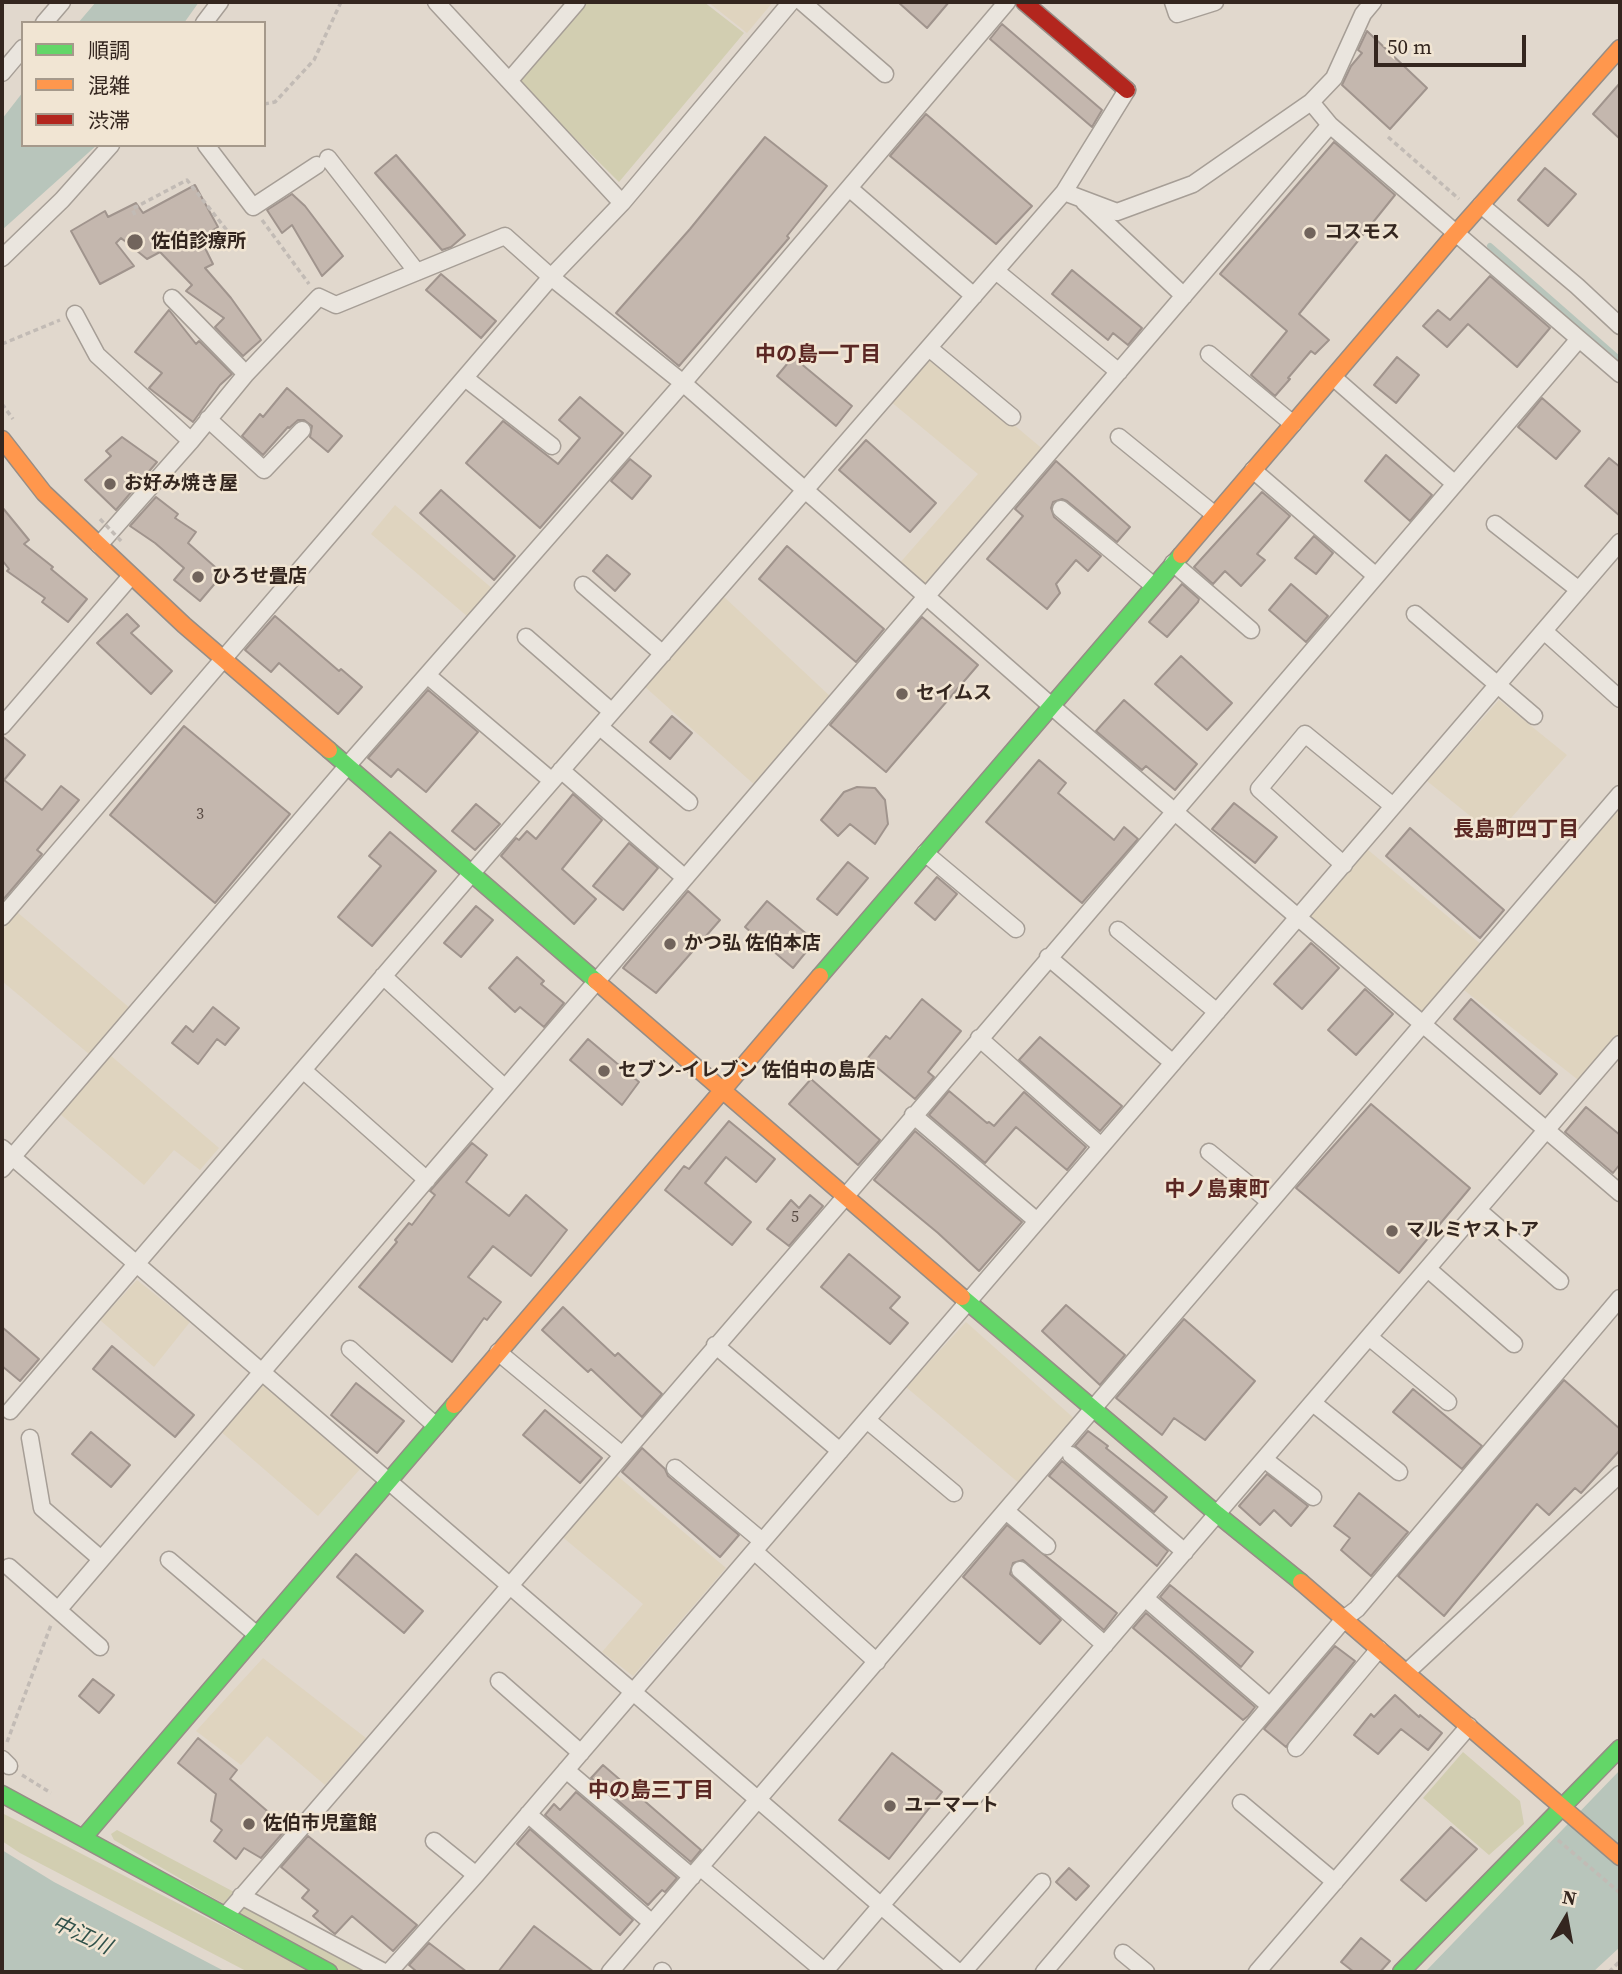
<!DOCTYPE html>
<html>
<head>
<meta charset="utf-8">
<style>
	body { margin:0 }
	#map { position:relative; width:1622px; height:1974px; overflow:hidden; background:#e1d8cd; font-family:"Source Serif 4","Noto Sans JP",serif }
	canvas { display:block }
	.frame { position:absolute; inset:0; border:4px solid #34261f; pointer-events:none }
	.legend { position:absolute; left:21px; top:21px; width:245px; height:126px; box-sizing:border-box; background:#f1e5d3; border:2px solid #a5998b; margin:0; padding:9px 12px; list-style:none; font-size:21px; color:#34261f }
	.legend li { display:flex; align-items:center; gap:14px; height:35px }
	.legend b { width:35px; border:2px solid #a5998b }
	.north { position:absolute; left:1531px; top:1883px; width:70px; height:70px; -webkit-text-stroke:5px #f1e5d3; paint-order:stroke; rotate:10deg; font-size:19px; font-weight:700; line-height:28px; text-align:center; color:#34261f }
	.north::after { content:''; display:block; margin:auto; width:24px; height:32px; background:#34261f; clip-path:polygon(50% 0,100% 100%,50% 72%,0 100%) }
	.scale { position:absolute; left:1374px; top:35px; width:152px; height:32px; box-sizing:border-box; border:4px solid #34261f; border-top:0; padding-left:9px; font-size:21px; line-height:24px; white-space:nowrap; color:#34261f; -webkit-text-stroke:5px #f1e5d3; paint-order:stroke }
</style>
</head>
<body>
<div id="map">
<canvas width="1622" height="1974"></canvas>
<div class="frame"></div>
<ul class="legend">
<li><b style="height:9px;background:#63d668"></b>順調</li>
<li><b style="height:9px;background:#ff974d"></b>混雑</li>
<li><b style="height:9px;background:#b3261e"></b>渋滞</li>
</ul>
<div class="north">N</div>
<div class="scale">50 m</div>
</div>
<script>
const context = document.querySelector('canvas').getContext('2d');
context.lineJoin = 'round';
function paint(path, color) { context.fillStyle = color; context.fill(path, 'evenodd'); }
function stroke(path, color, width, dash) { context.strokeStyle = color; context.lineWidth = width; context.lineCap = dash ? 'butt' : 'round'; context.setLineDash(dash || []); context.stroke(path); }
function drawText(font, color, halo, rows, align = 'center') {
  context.font = font + ' "Source Serif 4","Noto Sans JP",serif'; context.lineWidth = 5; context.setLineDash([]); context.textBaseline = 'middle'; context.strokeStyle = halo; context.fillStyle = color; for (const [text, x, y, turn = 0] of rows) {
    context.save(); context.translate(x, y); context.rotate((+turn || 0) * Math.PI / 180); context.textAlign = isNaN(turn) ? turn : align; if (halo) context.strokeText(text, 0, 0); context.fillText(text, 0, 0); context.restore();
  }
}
paint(new Path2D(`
	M708,2H773L747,33Z
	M931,355L1045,451L926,589L898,565L978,474L890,401Z
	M395,505L494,590L468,617L371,534Z
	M722,595L832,698L757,787L644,686Z
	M1499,700L1567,755L1495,836L1427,781Z
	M1620,802V1037L1582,1083L1464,990Z
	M1367,849L1482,945L1422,1018L1309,917Z
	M17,912L131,1009L89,1054L2,981V931Z
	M110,1055L219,1148L200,1170L174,1150L144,1185L59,1113Z
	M137,1280L190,1322L154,1367L100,1320Z
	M966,1322L1077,1421L1020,1484L906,1387Z
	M259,1381L362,1467L318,1516L219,1430Z
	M614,1473L726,1568L633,1676L602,1652L643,1604L560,1535Z
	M263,1658L366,1738L325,1785L267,1736L241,1765L196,1731Z`), '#dfd4bf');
paint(new Path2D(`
	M585,2H704L744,33L619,182L517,81Z
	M1463,1752L1520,1801L1524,1824L1489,1855L1423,1798Z
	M2,1813L312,1972H248L20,1853L2,1841Z
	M117,1830L236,1893L224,1904L114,1840L111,1834Z
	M243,1902L375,1972H342L234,1911Z`), '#d2ceb1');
paint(new Path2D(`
	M96,2H199L184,23H78Z
	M23,92V145H97L2,230V119Z
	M1620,1770V1947L1593,1972H1425Z
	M2,1850L54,1882L226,1972H2Z`), '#b8c5bb');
stroke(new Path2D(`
	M1490,246L1620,360`), '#b8c5bb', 6);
const building = new Path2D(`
	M898,2H949L927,28Z
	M1002,24L1102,110L1092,127L990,39Z
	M1367,31L1427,88L1390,129L1342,85L1351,66L1362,53L1358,50Z
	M1620,83V139L1593,114Z
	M926,114L1032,206L996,244L890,156Z
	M765,137L827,186L787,236L789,238L679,366L616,313L690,229Z
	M1334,142L1395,195L1299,314L1329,340L1315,354L1311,351L1288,378L1290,379L1275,396L1251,375L1287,331L1220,274Z
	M396,155L465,235L451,247L442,250L375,173Z
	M1545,168L1576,194L1548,226L1518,200Z
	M195,185L218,227L200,238L213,264L205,268L231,298L261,340L243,356L215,327L224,318L186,291L192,285L160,252L147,259L121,238L116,243L134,266L100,284L71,231L105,211L108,217L136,203L143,213Z
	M292,194L305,206L343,256L322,276L292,225L282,233L267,210Z
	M1072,270L1142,328L1128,345L1113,333L1108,340L1052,294Z
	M441,274L496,321L481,338L426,290Z
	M1490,276L1550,328L1517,367L1468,324L1447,347L1423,326L1438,310L1450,320Z
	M169,310L196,344L199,341L232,374L220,385L193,422L149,388L162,373L135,352Z
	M793,357L852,406L836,426L777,376Z
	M1397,357L1419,375L1396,403L1374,385Z
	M287,388L342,436L328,452L310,437L312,426L304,420H298L289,428L288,427L263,455L242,436L260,414L263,417Z
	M580,397L623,433L540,528L466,463L503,421L558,464L580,438L559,420Z
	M1542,398L1580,431L1556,459L1518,427Z
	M122,437L157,462L116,510L85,480L111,456L106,451Z
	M866,440L936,503L910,532L839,470Z
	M1386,455L1432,495L1410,521L1365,481Z
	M1609,458L1620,467V516L1585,486Z
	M630,459L651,476L632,499L611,481Z
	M1056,461L1130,527L1117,542L1067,501L1062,499L1053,502L1051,508L1054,517L1101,556L1088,571L1076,560L1056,584L1060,593L1047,609L987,559L1023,516L1015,509Z
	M441,490L515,556L494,580L420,513Z
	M1262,492L1290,516L1257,554L1265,560L1241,586L1225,571L1213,584L1194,567Z
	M156,497L178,514L175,518L196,532L188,543L223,574L200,601L174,580L184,568L155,543L130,526Z
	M2,507L29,540L24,544L53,567L51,569L87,599L68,622L42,602L45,598L7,571L9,569L2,560Z
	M1314,536L1333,553L1316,574L1295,558Z
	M787,546L884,629L856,662L759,579Z
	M607,555L630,574L615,591L593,571Z
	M1182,584L1199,599L1198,602L1167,637L1149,622Z
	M1291,584L1328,616L1306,642L1269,610Z
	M127,614L139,626L131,633L172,671L151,694L97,643Z
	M275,616L339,671L341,669L362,687L338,714L279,663L271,672L245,650Z
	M922,617L978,665L886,772L830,725Z
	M1181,656L1232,703L1207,730L1155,684Z
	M428,690L478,732L426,792L398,769L391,777L368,758Z
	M1124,700L1197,764L1175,790L1146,766L1142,770L1096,731Z
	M672,716L692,733L670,759L650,742Z
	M184,726L290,814L215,903L110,815Z
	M2,736L25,755L4,780L42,810L61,786L79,800L37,850L42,854L2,901Z
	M1039,760L1066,783L1058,793L1114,840L1124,827L1138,839L1082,903L986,822Z
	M857,787L875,788L885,800L888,824L875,844L850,824L838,836L821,820L844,792Z
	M573,794L602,820L562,869L596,899L574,924L501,856L516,838L519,840L527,831L536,839Z
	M1234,803L1277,837L1255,863L1212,829Z
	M476,804L500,824L475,850L452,831Z
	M1410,828L1504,910L1480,938L1386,856Z
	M390,832L436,871L372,946L338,917L381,866L369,856Z
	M629,843L658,868L623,910L593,886Z
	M848,862L868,878L837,915L817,899Z
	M937,877L957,894L935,920L915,903Z
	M688,891L720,920L656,993L623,968Z
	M767,901L815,941L793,968L745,927Z
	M476,906L493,920L461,957L444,943Z
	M1311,943L1339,968L1302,1009L1274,984Z
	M517,957L544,981L541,984L564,1003L544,1027L520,1007L515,1012L489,988Z
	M1365,989L1393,1014L1356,1055L1328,1030Z
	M922,999L961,1031L928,1072L934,1077L915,1099L867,1059L886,1036L890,1039Z
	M1471,999L1557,1074L1540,1094L1454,1019Z
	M213,1007L239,1028L225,1045L217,1039L198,1064L172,1043L186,1026L193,1032Z
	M1040,1037L1122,1106L1100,1131L1019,1060Z
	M588,1039L639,1082L622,1105L570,1060Z
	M811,1079L880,1140L858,1165L789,1104Z
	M949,1091L987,1123L989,1122L994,1126L1024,1092L1086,1147L1067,1170L1016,1127L985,1163L929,1115Z
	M1371,1104L1470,1188L1399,1273L1296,1188Z
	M1586,1107L1620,1135V1164L1613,1173L1565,1132Z
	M729,1121L775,1159L756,1182L726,1157L705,1183L751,1222L732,1245L665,1190L684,1166L689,1169Z
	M915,1131L1022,1222L979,1271L938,1233L874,1180Z
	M472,1143L487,1155L466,1182L509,1216L526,1195L567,1230L531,1276L493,1246L468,1277L501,1302L487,1320L484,1318L452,1362L359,1287L397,1242L395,1240L409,1223L412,1225L435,1195L430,1191Z
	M810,1195L823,1206L789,1246L767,1229L791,1200L799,1208Z
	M849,1254L900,1297L890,1308L908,1323L890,1344L821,1287Z
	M1066,1305L1125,1355L1100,1385L1042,1331Z
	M563,1307L615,1356L618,1353L662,1394L642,1417L591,1369L588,1372L542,1330Z
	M1184,1319L1255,1381L1205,1440L1174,1418L1162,1435L1116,1398Z
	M2,1327L39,1359L20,1381L2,1366Z
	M112,1346L194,1415L175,1437L93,1369Z
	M1564,1380L1620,1429V1450L1581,1493L1575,1488L1549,1515L1537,1504L1444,1616L1398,1576Z
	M356,1383L404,1421L377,1453L331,1415Z
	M1413,1389L1482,1446L1462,1469L1393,1412Z
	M545,1410L602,1458L580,1483L523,1435Z
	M1088,1431L1108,1446L1106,1448L1167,1497L1154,1512L1075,1446Z
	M91,1432L130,1465L111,1487L72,1454Z
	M642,1448L665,1469L668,1476L739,1535L720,1557L622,1472Z
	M1062,1461L1168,1551L1157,1566L1049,1476Z
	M1267,1474L1308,1506L1291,1526L1274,1510L1260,1525L1239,1506Z
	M1359,1493L1408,1532L1371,1576L1341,1550L1350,1538L1334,1526Z
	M1007,1525L1117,1613L1104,1630L1023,1560L1013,1563L1010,1574L1061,1620L1040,1644L963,1577Z
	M356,1554L423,1611L404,1633L337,1577Z
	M1170,1585L1253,1652L1241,1667L1160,1597Z
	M1146,1613L1255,1707L1248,1716L1243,1720L1133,1628Z
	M1335,1646L1355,1661L1286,1747L1264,1729Z
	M93,1679L114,1695L99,1713L79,1696Z
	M1395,1695L1419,1717L1420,1715L1442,1733L1428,1750L1401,1729L1378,1754L1354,1735L1371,1714L1374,1717Z
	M198,1738L237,1770L230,1779L287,1828L261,1858L244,1848L236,1859L214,1841L222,1830L211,1821L216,1794L178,1763Z
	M892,1753L942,1792L889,1859L839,1820Z
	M603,1765L701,1850L691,1862L591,1778Z
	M576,1792L677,1878L665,1892L662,1890L648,1905L545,1815L554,1804L560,1810Z
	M1451,1827L1477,1849L1426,1901L1401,1880Z
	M530,1829L633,1920L620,1935L517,1844Z
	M308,1836L417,1925L393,1951L352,1916L335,1934L313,1916L318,1911L302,1898L309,1890L281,1867Z
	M1069,1868L1089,1886L1076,1900L1056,1882Z
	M534,1926L594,1972H498Z
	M1361,1938L1390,1961L1380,1972H1354L1341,1962Z
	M429,1943L467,1972H417L409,1965Z`);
paint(building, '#c4b7ae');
stroke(building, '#a0948d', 2);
const street = new Path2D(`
	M436,2L622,203
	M802,2L885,74
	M1173,2L1177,14L1215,2
	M44,23L62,2
	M204,23L220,2
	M2,73L23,48
	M509,81L577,2
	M1311,102L1330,125L1620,374
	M206,145L253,207L317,165
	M328,158L417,272
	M849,188L974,296
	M1064,192L1117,212L1193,184L1311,102L1334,78L1363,14L1373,2
	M1084,202L1184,296
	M1481,205L1577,286L1620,326
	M2,258L62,200L111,145
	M996,271L1119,372
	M172,298L246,374
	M75,314L97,355L191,441
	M929,348L1012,417
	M1209,354L1293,424
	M1333,377L1455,484
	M465,378L552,446
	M208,419L264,470L302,430
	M1119,437L1215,515
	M1253,470L1376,576
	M1061,509L1154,586
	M1495,524L1579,590
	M99,545L191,441L246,374L319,297L336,305L505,236L551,277L683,383L1064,717L1620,1193
	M1173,563L1251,630
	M583,585L663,654
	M1415,614L1534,716
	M1544,631L1620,699
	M526,637L612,712
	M427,675L552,781
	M2,726L131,576
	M600,727L689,802
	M561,770L685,878
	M925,853L1016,929
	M1344,865L1259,789L1305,734L1393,806
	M2,917L551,277L622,203L791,2
	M1118,930L1217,1012
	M1048,957L1173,1063
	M383,976L505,1088
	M979,1038L1101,1146
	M303,1070L427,1180
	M913,1115L1037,1221
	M2,1148L958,1972
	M1209,1152L1270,1202
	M2,1169L355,757L683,383L1007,2
	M1478,1210L1560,1281
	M1428,1269L1514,1344
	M1369,1337L1448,1402
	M715,1345L840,1451
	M350,1349L436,1426
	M498,1352L621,1454
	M1313,1403L1399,1472
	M10,1411L472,873L1064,192L1127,90
	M867,1420L954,1493
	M30,1438L42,1508L101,1559
	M1071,1455L1185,1552
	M1264,1459L1313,1497
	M675,1468L762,1541
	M1006,1511L1047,1546
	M754,1551L877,1662
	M169,1560L257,1635
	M9,1567L100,1647
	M1020,1570L1105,1645
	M1145,1598L1270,1706
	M58,1610L1330,125
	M1407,1672L1620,1474
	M499,1681L581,1753
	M1296,1748L1379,1649
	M2,1759L9,1766
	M566,1770L692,1877
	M1241,1803L1335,1882
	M528,1814L652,1923
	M434,1841L476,1875
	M700,1867L825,1972
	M241,1896L384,1972
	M226,1915L845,1197L1579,339
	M1123,1953L1146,1972
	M662,1971L663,1972
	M389,1972L476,1875L1620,542
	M610,1972L1620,794
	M824,1972L1620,1044
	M963,1972L1042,1882
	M1044,1972L1345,1618L1357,1609L1620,1298
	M1257,1972L1469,1726`);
const fast = new Path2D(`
	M329,750L596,981
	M820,976L1181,555
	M962,1297L1217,1514L1301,1582
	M2,1794L329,1972
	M84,1837L454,1405
	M1401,1972L1620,1748`);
const slow = new Path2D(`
	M2,439L44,493L184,625L329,750
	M1181,555L1449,241L1620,48
	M596,981L962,1297
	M454,1405L820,976
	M1301,1582L1620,1857`);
const jam = new Path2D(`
	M1024,2L1127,90`);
stroke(street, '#a69e96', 19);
stroke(fast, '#968d86', 19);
stroke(slow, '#968d86', 19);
stroke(jam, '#968d86', 19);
stroke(new Path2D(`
	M264,104L275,102L314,60L341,2
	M1388,137L1459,199
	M135,215L132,209L187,180L233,238
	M262,220L309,284
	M2,344L60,320
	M2,404L13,419
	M7,1742L51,1625
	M22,1775L51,1793
	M1558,1840L1620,1893
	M1609,1972L1620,1961`), '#c2bbb5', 3.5, [5, 3.5]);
stroke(street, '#eae5de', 16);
stroke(fast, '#63d668', 16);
stroke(slow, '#ff974d', 16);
stroke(jam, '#b3261e', 16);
stroke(new Path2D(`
	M100,519L123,543`), '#c2bbb5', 3.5, [5, 3.5]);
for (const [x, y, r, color] of [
	[1310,233,7,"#71645c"],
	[135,242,9,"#71645c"],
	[110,484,7,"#71645c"],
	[198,577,7,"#71645c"],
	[902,694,7,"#71645c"],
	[670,944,7,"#71645c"],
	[604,1071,7,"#71645c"],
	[1392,1231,7,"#71645c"],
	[890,1806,7,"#71645c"],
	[249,1824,7,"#71645c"]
]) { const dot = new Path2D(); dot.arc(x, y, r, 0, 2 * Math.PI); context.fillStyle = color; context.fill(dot); stroke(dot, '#f1e5d3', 2.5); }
drawText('16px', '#584a43', null, [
	["3",200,815],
	["5",795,1218]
]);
drawText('bold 19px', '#34261f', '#f1e5d3', [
	["コスモス",1324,233],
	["佐伯診療所",151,242],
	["お好み焼き屋",124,484],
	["ひろせ畳店",212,577],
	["セイムス",916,694],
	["かつ弘 佐伯本店",684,944],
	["セブン-イレブン 佐伯中の島店",618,1071],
	["マルミヤストア",1406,1231],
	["ユーマート",904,1806],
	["佐伯市児童館",263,1824]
], 'left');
drawText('bold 21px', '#5b2723', '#f1e5d3', [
	["中の島一丁目",818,356],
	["長島町四丁目",1516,831],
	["中ノ島東町",1217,1191],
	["中の島三丁目",651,1792]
]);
drawText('italic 21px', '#30524b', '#f1e5d3', [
	["中江川",81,1936,25]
]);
</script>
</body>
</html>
